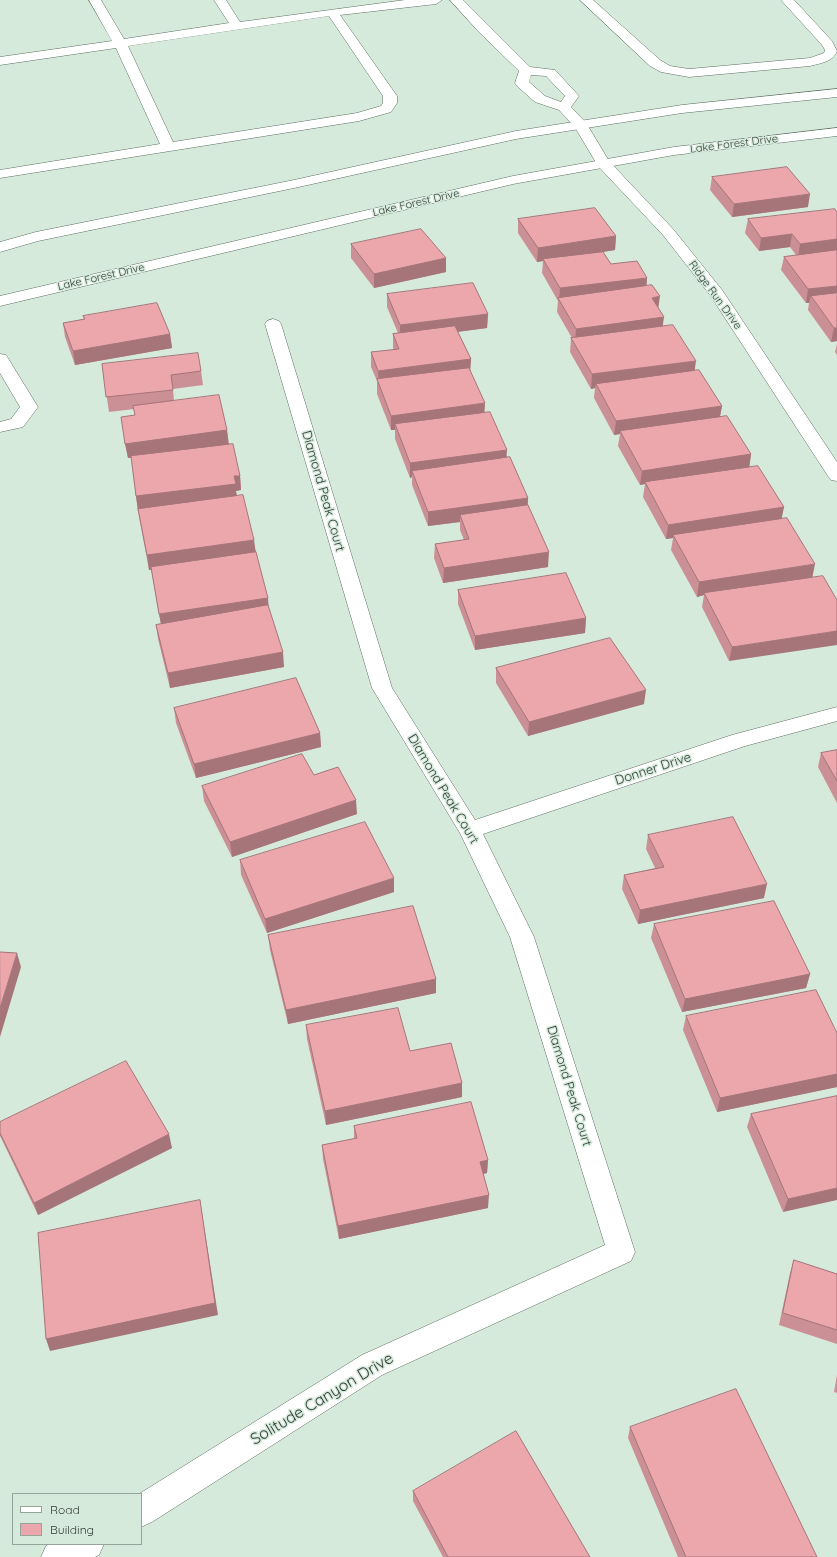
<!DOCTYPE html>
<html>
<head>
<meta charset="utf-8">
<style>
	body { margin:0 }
	#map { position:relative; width:837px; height:1557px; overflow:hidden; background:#d6eadc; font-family:Quicksand,sans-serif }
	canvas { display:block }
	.legend { position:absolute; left:12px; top:1493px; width:130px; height:52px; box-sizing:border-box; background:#d6eadc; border:1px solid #96a59a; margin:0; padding:5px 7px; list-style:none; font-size:12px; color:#353d38 }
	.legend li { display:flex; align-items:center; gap:8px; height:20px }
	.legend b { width:20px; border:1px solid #96a59a }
</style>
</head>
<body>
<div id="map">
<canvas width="837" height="1557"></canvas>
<ul class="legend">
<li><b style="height:5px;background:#fff"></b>Road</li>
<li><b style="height:11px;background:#eca7ad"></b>Building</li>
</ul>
</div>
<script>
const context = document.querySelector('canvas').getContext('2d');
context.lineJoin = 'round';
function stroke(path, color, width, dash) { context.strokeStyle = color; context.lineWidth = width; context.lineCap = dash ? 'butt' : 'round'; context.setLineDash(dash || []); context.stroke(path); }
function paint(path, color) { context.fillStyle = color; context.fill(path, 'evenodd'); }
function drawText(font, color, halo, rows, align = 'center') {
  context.font = font + ' Quicksand,sans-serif'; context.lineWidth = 3; context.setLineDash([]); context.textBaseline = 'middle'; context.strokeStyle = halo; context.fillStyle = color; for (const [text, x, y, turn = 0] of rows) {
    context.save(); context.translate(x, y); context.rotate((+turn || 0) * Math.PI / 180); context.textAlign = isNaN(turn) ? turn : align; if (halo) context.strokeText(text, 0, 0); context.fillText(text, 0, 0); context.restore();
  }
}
const service = new Path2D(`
	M89,0H101L124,39L229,23L214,0H226L240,22L405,0H442L436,4L340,15L397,96V103L391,112L359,121L0,178V170L160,144L116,48L0,65V57L112,41ZM329,16L383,96V103L381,106L357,113L173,142L128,46Z
	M450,0H463L530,67L555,70L579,96L571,107L587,124L585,127H575L559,110L535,102L517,86L515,83L519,71L478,31ZM531,75L546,76L565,96L561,102L545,96L529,82Z
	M580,0H593L660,60L670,66L689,69L810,58L824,53L825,50L822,45L781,0H794L832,41L837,51C833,62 821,63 810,66L689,77L661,72L650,66Z
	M0,354L6,355L38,407L23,427L0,432V422L11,419L20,407L0,373Z`);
const minor = new Path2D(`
	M580,120L585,121L609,161L673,229L722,290L837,462V481L831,480L828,476L710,295L663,235L598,166L573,124L575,121Z
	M273,319L279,321L281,324L392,688L475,820L732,735L837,707V721L745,746L483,834L534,937L635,1252L631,1261L382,1375L152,1522L141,1527V1494H139L362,1355L605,1245L510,937L460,833L372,688L265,324L267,321Z
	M50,1544H104L99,1555L95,1557H41L46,1546Z`);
const secondary = new Path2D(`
	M837,89V97L682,113L516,139L294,188L38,241L0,252V242L36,232L294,180L516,131L682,105Z
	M837,128V136L674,155L513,184L0,306V296L513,176L674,147Z`);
stroke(service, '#5d6e62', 1);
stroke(minor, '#5d6e62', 1);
stroke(secondary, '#5d6e62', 1);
paint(service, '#fff');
paint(minor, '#fff');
paint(secondary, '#fff');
paint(new Path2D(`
	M712,177L808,207L732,217L710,190Z
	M837,212V341L831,342L808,310L809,303H806L781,270L784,257L796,255L790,247L759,251L745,233L748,219Z
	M518,219L616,236L615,250L603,252L611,264L647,278L646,286L658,308L663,326L694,371L722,406L720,417L751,454L749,468L784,507L729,661L702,607L704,595L697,597L671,550L673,538L666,539L643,497L645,484L640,485L618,446L620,434L614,435L594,398L595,388L591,389L570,352L571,338H572L557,312L558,301L542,273L543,261L537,262L518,233Z
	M351,244L446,258V272L374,288L351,258Z
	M387,294L488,314L487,328L458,332L471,359L470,371L485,403L484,412L507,457L528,498V505L548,567L443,583L434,558L435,544L464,540L460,530V522L428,526L412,485V477L410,478L395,439V430H391L377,394V381L371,367V352L394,350L393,348V334L398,333L387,307Z
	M83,316L170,334L172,348L75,365L65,337L63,323L84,319Z
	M837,344V355L835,352Z
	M102,364L201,371L203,385L173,389L174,401L227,430L228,444L240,476L241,490L236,491L237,496L256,552L269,609L284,667L170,688L158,639L156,625L161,624L151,569L149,570L138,511L131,458H128L121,417L135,415L134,409L109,412Z
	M458,590L586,618L585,633L475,650L458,604Z
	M496,668L644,704L528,736L496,683Z
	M174,708L320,733L321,747L196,778L176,723Z
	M837,750V803L818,767L821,753Z
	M314,775L357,814L232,857L204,801L202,786Z
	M648,835L764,898L638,924L622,889L624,875L655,868L646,849Z
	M240,860L394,892L267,933L241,875Z
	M654,924L810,974L806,988L682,1012L651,938Z
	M268,935L436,979V993L288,1024L270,950Z
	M686,1016L837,1033V1087L717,1112L683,1030Z
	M306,1025L410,1051L462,1083V1097L326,1125L307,1039Z
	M837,1096L783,1212L747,1127L751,1114Z
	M0,1122L172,1148L38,1215L1,1138L0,1136Z
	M354,1126L488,1160L487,1173L483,1174L488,1208L339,1239L323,1159L322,1145L354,1139Z
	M794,1260L837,1274V1344L779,1325L790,1273Z
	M837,1375V1393L834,1392Z
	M630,1427L817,1557H678L628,1438Z
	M413,1491L590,1557H443L413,1501Z`), '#cb9095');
paint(new Path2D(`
	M810,194L808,207L732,217L734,204Z
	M792,234L790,247L759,251L761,238Z
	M616,236L615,250L544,261L543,259V261L537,262L538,248Z
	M837,239V253L798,258L800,244Z
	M446,258V272L374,288V274Z
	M647,278L646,292L559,300L560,288Z
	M837,286V299L811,296L809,303H806L808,289Z
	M660,296L658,310L652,298Z
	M488,314L487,328L400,339V325Z
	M664,317L662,331L575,343L576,329Z
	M834,328H837V341L831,342Z
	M170,334L172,348L75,365L73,351Z
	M471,359L470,373L379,385L378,371Z
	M696,361L694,375L596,384L595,388L591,389L592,374Z
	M485,403L484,418L395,424V430H391V416Z
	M722,406L719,421L620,431V434L614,435L616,421Z
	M227,430L229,445L128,458L125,444Z
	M507,450L506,464L412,471V477L410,478V463Z
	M751,454L749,469L645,482V484L640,485L642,471Z
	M234,476H240L241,490L236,491L237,499L138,511L136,496Z
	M528,498L527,512L460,515V522L428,526V512Z
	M784,507L781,522L673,535V538L666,539L668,525Z
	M254,540L256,554L149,570L147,555Z
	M549,552L548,567L443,583L444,568Z
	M815,564L812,579L704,593V595L697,597L699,582Z
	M268,598L269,612L162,629L159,614Z
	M586,618L585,633L475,650V636Z
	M837,631V645L729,661L732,647Z
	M283,652L284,667L170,688L168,673Z
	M646,690L644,704L528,736L529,722Z
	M320,733L321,747L196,778L194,764Z
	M356,800L357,814L232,857L230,842Z
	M394,878V892L267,933L265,919Z
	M767,884L764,898L638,924L640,910Z
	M17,953L21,967L0,1037V1008Z
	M810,974L806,988L682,1012L685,999Z
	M436,979V993L288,1024L286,1010Z
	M837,1074V1087L717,1112L720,1098Z
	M462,1083V1097L326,1125L325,1111Z
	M169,1134L172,1148L38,1215L34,1203Z
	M488,1160L487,1173L479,1175L480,1162Z
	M837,1188V1200L783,1212L788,1199Z
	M489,1195L488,1208L339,1239L338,1226Z
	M200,1200L202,1213L218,1315L50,1351L46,1339Z`), '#a57579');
const building = new Path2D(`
	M787,167L810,194L734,204L712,177Z
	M595,208L616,236L538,248L518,219Z
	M835,209L837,212V239L800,244L792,234L761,238L748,219Z
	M421,229L446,258L374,274L351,244Z
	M837,250V286L808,289L784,257Z
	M603,252L611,264L637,261L647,278L560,288L543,259Z
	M473,283L488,314L400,325L387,294Z
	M652,285L660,296L652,298L664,317L576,329L558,298Z
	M837,293V328H834L811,296Z
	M157,303L170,334L73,351L63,323L85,319L83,316Z
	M673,325L696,361L592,374L571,338Z
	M455,326L471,359L378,371L371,352L399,349L393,334Z
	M198,353L201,371L171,375L173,390L106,397L102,364Z
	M469,368L485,403L391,416L377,379Z
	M699,370L722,406L616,421L596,384Z
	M219,395L227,430L125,444L121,417L135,415L133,406Z
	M490,412L507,450L410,463L395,424Z
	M727,416L751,454L642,471L620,431Z
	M233,444L240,476H234L236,484L136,496L131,456Z
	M510,457L528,498L428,512L412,471Z
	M758,466L784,507L668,525L645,482Z
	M243,495L254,540L147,555L138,509Z
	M528,505L549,552L444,568L435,544L469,539L460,515Z
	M787,518L815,564L699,582L673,535Z
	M256,552L268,598L159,614L151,567Z
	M566,573L586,618L475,636L458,590Z
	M823,576L837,600V631L732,647L704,593Z
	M268,605L283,652L168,673L156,625Z
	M610,638L646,690L529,722L496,668Z
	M296,678L320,733L194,764L174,708Z
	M837,750V781L821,753Z
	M302,754L314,775L338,767L356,800L230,842L202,786Z
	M733,817L767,884L640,910L624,875L664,867L648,835Z
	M365,822L394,878L265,919L240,860Z
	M774,901L810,974L685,999L654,924Z
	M413,906L436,979L286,1010L268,935Z
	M0,952L17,953L0,1008Z
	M816,990L837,1033V1074L720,1098L686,1016Z
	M398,1008L410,1051L451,1043L462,1083L325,1111L306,1025Z
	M126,1061L169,1134L34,1203L0,1133V1122Z
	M837,1096V1188L788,1199L751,1114Z
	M471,1102L488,1160L480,1162L489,1195L338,1226L322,1145L357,1138L354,1126Z
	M200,1200L215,1303L46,1339L38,1233Z
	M794,1260L837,1274V1330L783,1313Z
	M736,1389L817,1557H686L630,1427Z
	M516,1431L590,1557H448L413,1491Z`);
paint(building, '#eca7ad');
stroke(building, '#a57579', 1);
drawText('11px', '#353d38', '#d6eadc', [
	["Lake Forest Drive",734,144,-7],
	["Lake Forest Drive",416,203,-13],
	["Lake Forest Drive",101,277,-13],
	["Ridge Run Drive",715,295,54]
]);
drawText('13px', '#353d38', '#d6eadc', [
	["Diamond Peak Court",323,491,74],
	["Donner Drive",653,769,-18],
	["Diamond Peak Court",443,789,59],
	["Diamond Peak Court",569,1086,73]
]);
drawText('16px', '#353d38', '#d6eadc', [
	["Solitude Canyon Drive",322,1399,-31]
]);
</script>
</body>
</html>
